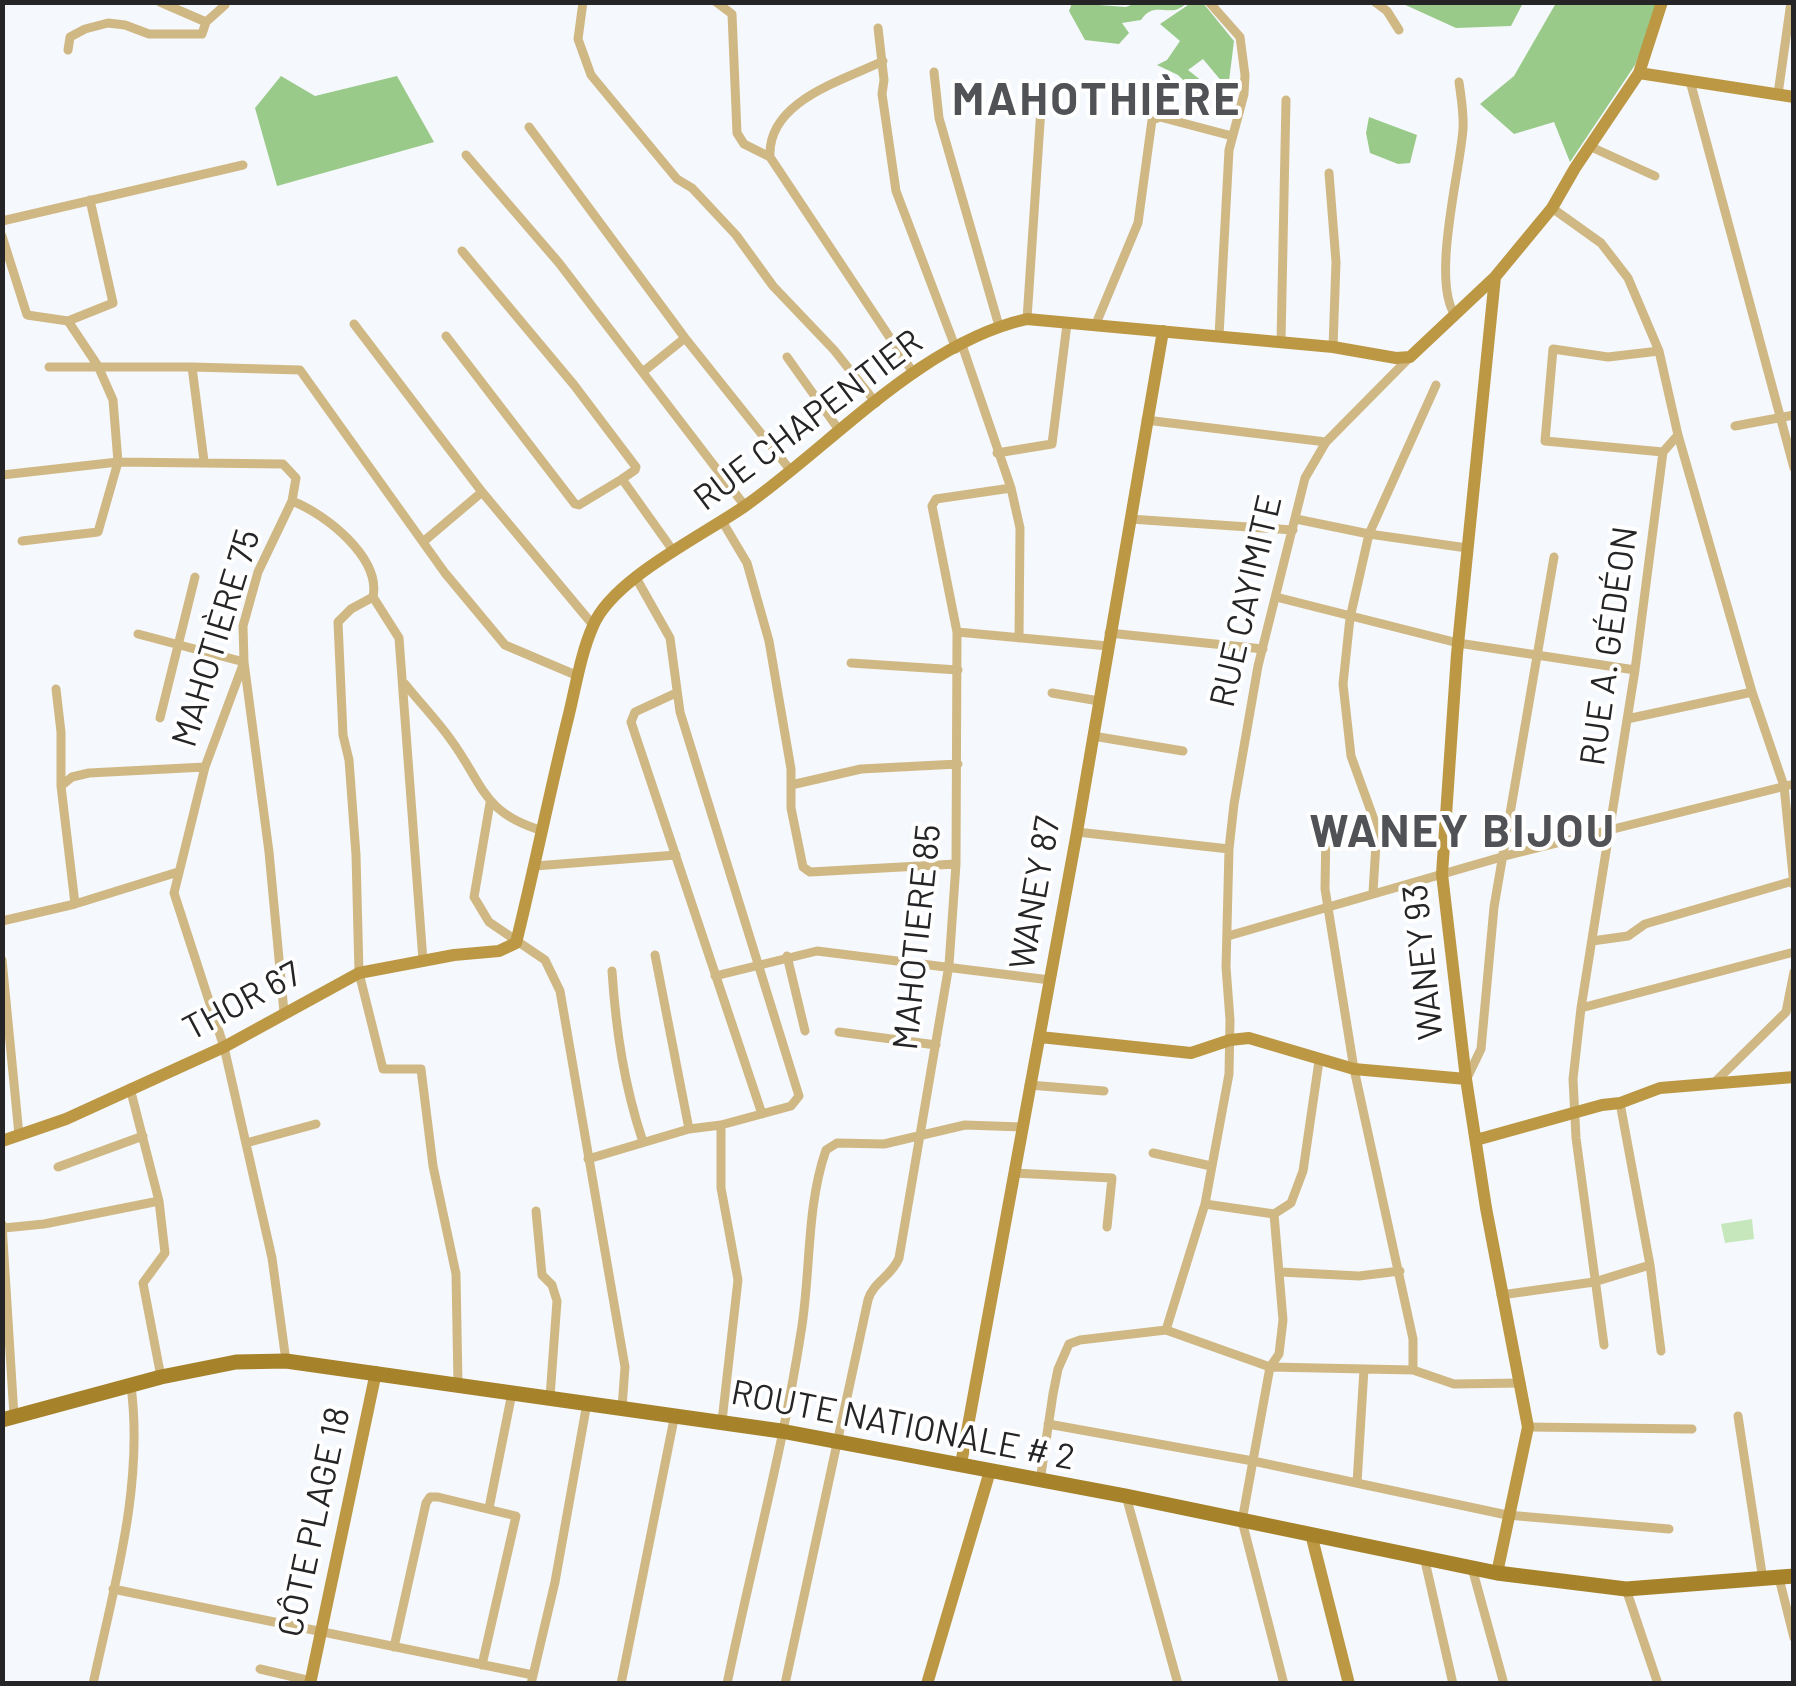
<!DOCTYPE html>
<html>
<head>
<meta charset="utf-8">
<style>
	body { margin:0 }
	#map { position:relative; width:1796px; height:1686px; overflow:hidden; background:#f5f8fd; font-family:Barlow,sans-serif }
	canvas { display:block }
	.frame { position:absolute; inset:0; border:5px solid #252527; pointer-events:none }
</style>
</head>
<body>
<div id="map">
<canvas width="1796" height="1686"></canvas>
<div class="frame"></div>
</div>
<script>
const context = document.querySelector('canvas').getContext('2d');
context.lineJoin = 'round';
function paint(path, color) { context.fillStyle = color; context.fill(path, 'evenodd'); }
function stroke(path, color, width, dash) { context.strokeStyle = color; context.lineWidth = width; context.lineCap = dash ? 'butt' : 'round'; context.setLineDash(dash || []); context.stroke(path); }
function drawText(font, color, halo, rows, align = 'center') {
  context.font = font + ' Barlow,sans-serif'; context.lineWidth = 8; context.setLineDash([]); context.textBaseline = 'middle'; context.strokeStyle = halo; context.fillStyle = color; for (const [text, x, y, turn = 0] of rows) {
    context.save(); context.translate(x, y); context.rotate((+turn || 0) * Math.PI / 180); context.textAlign = isNaN(turn) ? turn : align; if (halo) context.strokeText(text, 0, 0); context.fillText(text, 0, 0); context.restore();
  }
}
paint(new Path2D(`
	M1752,1219L1754,1239L1725,1243L1721,1224Z`), '#c6e7bb');
paint(new Path2D(`
	M1072,3L1126,7L1136,3H1188C1184,5 1180,9 1175,10C1160,12 1152,4 1141,20L1122,23L1129,33L1119,44L1085,40L1069,11Z
	M1203,3L1234,41L1228,89L1203,59L1188,70L1212,89L1201,97L1178,75L1157,65L1167,60L1180,41L1160,24L1191,3Z
	M1401,3H1523L1511,26L1456,28Z
	M1556,3L1659,5L1635,65L1570,162L1554,122L1514,134L1480,104L1514,76Z
	M281,76L315,96L397,76L434,142L277,186L255,108Z
	M1369,117L1417,135L1410,163L1398,164L1370,153L1366,133Z`), '#9aca89');
stroke(new Path2D(`
	M160,2L206,22
	M583,2L578,39L591,75L677,179L692,188L736,235L773,286L834,350L876,403
	M716,2L732,14L737,133L744,144L770,157L914,374
	M1209,2L1240,37L1245,75L1244,94L1229,150L1219,336
	M1375,2L1387,11L1399,30
	M878,28L884,80L882,94L896,191L956,349
	M68,50L70,37L85,29L108,23L125,25L149,34H202L206,22L225,5
	M934,72L939,118L999,326
	M1690,81L1794,468
	M1778,94L1791,2
	M529,127L685,338L791,471
	M1589,146L1655,176
	M466,155L559,263L745,506
	M770,157C767,101 842,81 883,61
	M1329,173L1336,262L1333,347
	M1552,208L1601,243L1628,278L1659,351L1678,435L1752,692L1784,786L1794,885
	M2,221L243,165
	M2,236L27,315L68,321L113,303L90,200
	M462,251L574,385L636,467L635,470L622,479L674,552
	M1455,315C1431,280 1460,172 1463,129C1464,113 1461,97 1459,82
	M1027,319L1041,108
	M354,324L482,492L593,625
	M1095,326L1138,223L1152,120L1160,117L1232,136
	M446,336L575,504L579,505L622,479
	M1281,342L1286,100
	M962,345L1011,488L1020,528L1019,638
	M1659,351L1608,357L1553,349L1545,441L1663,452
	M787,357L839,430
	M49,367H192L300,370L445,573L505,645L578,676
	M192,367L204,461
	M644,371L685,338
	M1146,420L1326,442
	M1735,426L1794,415
	M997,453L1052,444L1067,324
	M2,475L118,462L283,464L296,478L292,501L258,572L243,626L244,662L205,767L174,893L224,1047L272,1258L286,1361
	M292,501C326,514 381,558 373,597L399,638L423,961
	M1130,519L1293,530
	M1296,519L1369,534L1467,548
	M722,521L747,563L769,641L791,769V808L803,867L810,872L956,864
	M22,541L98,532L118,462L113,400L98,366L68,321
	M423,542L482,492
	M373,597L351,609L338,622L343,735L349,760L356,855L359,973L383,1069H421L433,1166L456,1274L458,1384
	M1276,597L1458,643L1635,670
	M957,632L1108,646
	M1109,633L1263,649
	M138,634L244,662L269,852L284,1012
	M851,663L958,670
	M405,684C420,703 437,720 451,740C484,785 482,813 543,831
	M56,689L61,732V786L75,904
	M676,693L635,712L631,722L762,1114
	M1052,693L1099,701
	M160,718L195,577
	M1627,719L1752,692
	M1093,736L1183,751
	M791,785L861,769L958,764
	M61,786L72,777L89,773L205,767
	M490,803L474,897L489,922L545,960L560,991L625,1367L622,1408
	M1326,825L1325,889L1354,1069L1413,1339V1370
	M1077,832L1229,849
	M535,866L676,855
	M1373,892L1377,828L1351,756L1343,684L1350,618L1369,534L1436,385
	M2,921L75,904L178,872
	M1228,936L1505,856L1794,784
	M1592,941L1628,936L1645,924L1793,881
	M655,955L689,1129
	M787,956L805,1031
	M2,960L19,1135
	M612,971C616,1031 624,1085 643,1142
	M715,976L817,951L1050,980
	M1581,1008L1794,952
	M839,1032L936,1045
	M1468,1076L1481,1049L1494,907L1554,557
	M1715,1082L1786,1012L1794,972
	M1029,1085L1104,1091
	M130,1088L159,1201L165,1253L143,1283L161,1377
	M1620,1103L1650,1265L1661,1351
	M721,1125V1188L738,1280L722,1421
	M246,1143L316,1124
	M1153,1153L1211,1166
	M588,1159L689,1129L721,1125L791,1106L799,1096L680,712L670,638L635,576
	M58,1167L143,1136
	M1014,1173L1112,1178L1107,1227
	M1205,1204L1274,1214
	M536,1211L542,1275L552,1285L557,1301L550,1397
	M2,1224L14,1416
	M4,1228L44,1224L159,1201
	M1280,1272L1359,1276L1400,1271
	M1501,1295L1594,1282L1650,1265
	M1166,1330L1205,1204L1229,1074L1230,1020L1226,967L1229,849L1234,804L1258,666L1305,478L1326,442L1410,357
	M1604,1345L1576,1138L1573,1079L1581,1008L1635,670L1663,452L1678,435
	M1738,1416L1763,1580
	M1048,1424L1253,1461L1507,1515L1669,1529
	M1528,1427L1692,1429
	M1040,1481L1053,1394L1058,1369L1069,1344L1080,1340L1166,1330L1270,1367L1413,1370L1454,1384L1521,1383
	M1357,1483L1364,1369
	M1126,1496L1178,1684
	M489,1508L512,1393
	M1425,1561L1453,1684
	M1472,1568L1504,1684
	M1779,1578L1794,1638
	M113,1589L533,1675
	M1626,1589L1658,1684
	M394,1647L426,1503L430,1497H438L516,1516L482,1665
	M260,1669L311,1681
	M93,1684C114,1586 144,1486 131,1386
	M531,1684L555,1582L587,1403
	M621,1684L675,1414
	M727,1684C751,1566 783,1450 801,1332C811,1273 806,1207 826,1150L837,1143L884,1144L965,1125L1022,1127
	M785,1684L868,1300C873,1282 892,1276 899,1258L949,965L956,864L957,632L932,506L936,499L1011,488
	M1284,1684L1242,1521L1270,1367L1279,1354L1283,1320L1274,1214L1291,1203L1303,1171L1319,1061`), '#d0b885', 9);
stroke(new Path2D(`
	M1639,73L1794,97
	M1495,277L1457,654L1442,874L1466,1079L1486,1208L1528,1427L1497,1573
	M1040,1037L1191,1053L1230,1040L1249,1038L1354,1069L1466,1079
	M1476,1140L1602,1105L1620,1103L1660,1088L1794,1077
	M2,1141L66,1119L224,1047L359,973L454,955L499,951L516,943C535,866 550,790 569,714C576,685 581,653 593,626C612,579 702,536 745,506C833,444 920,343 1027,319L1333,347L1396,358L1410,357L1495,277L1552,208L1575,168L1639,73L1662,2
	M961,1464L1077,832L1163,331
	M1311,1534L1349,1684
	M310,1684L376,1372
	M927,1684L990,1471`), '#bc9844', 12);
stroke(new Path2D(`
	M2,1420L161,1377L236,1362L286,1361L781,1431L1126,1496L1497,1573L1626,1589L1794,1576`), '#a6822b', 15);
drawText('35px', '#252527', '#fff', [
	["RUE CHAPENTIER",808,420,-37],
	["RUE CAYIMITE",1246,601,-77],
	["MAHOTIÈRE 75",216,638,-73],
	["RUE A. GÉDÉON",1609,646,-82],
	["WANEY 87",1035,893,-80],
	["MAHOTIERE 85",917,937,-84],
	["WANEY 93",1423,962,-96],
	["THOR 67",242,1001,-28],
	["ROUTE NATIONALE # 2",903,1425,11],
	["CÔTE PLAGE 18",314,1522,-78]
]);
context.letterSpacing = '2.5px';
drawText('bold 45px', '#505256', '#fff', [
	["MAHOTHIÈRE",1097,100],
	["WANEY BIJOU",1463,832]
]);
context.letterSpacing = '0px';
</script>
</body>
</html>
